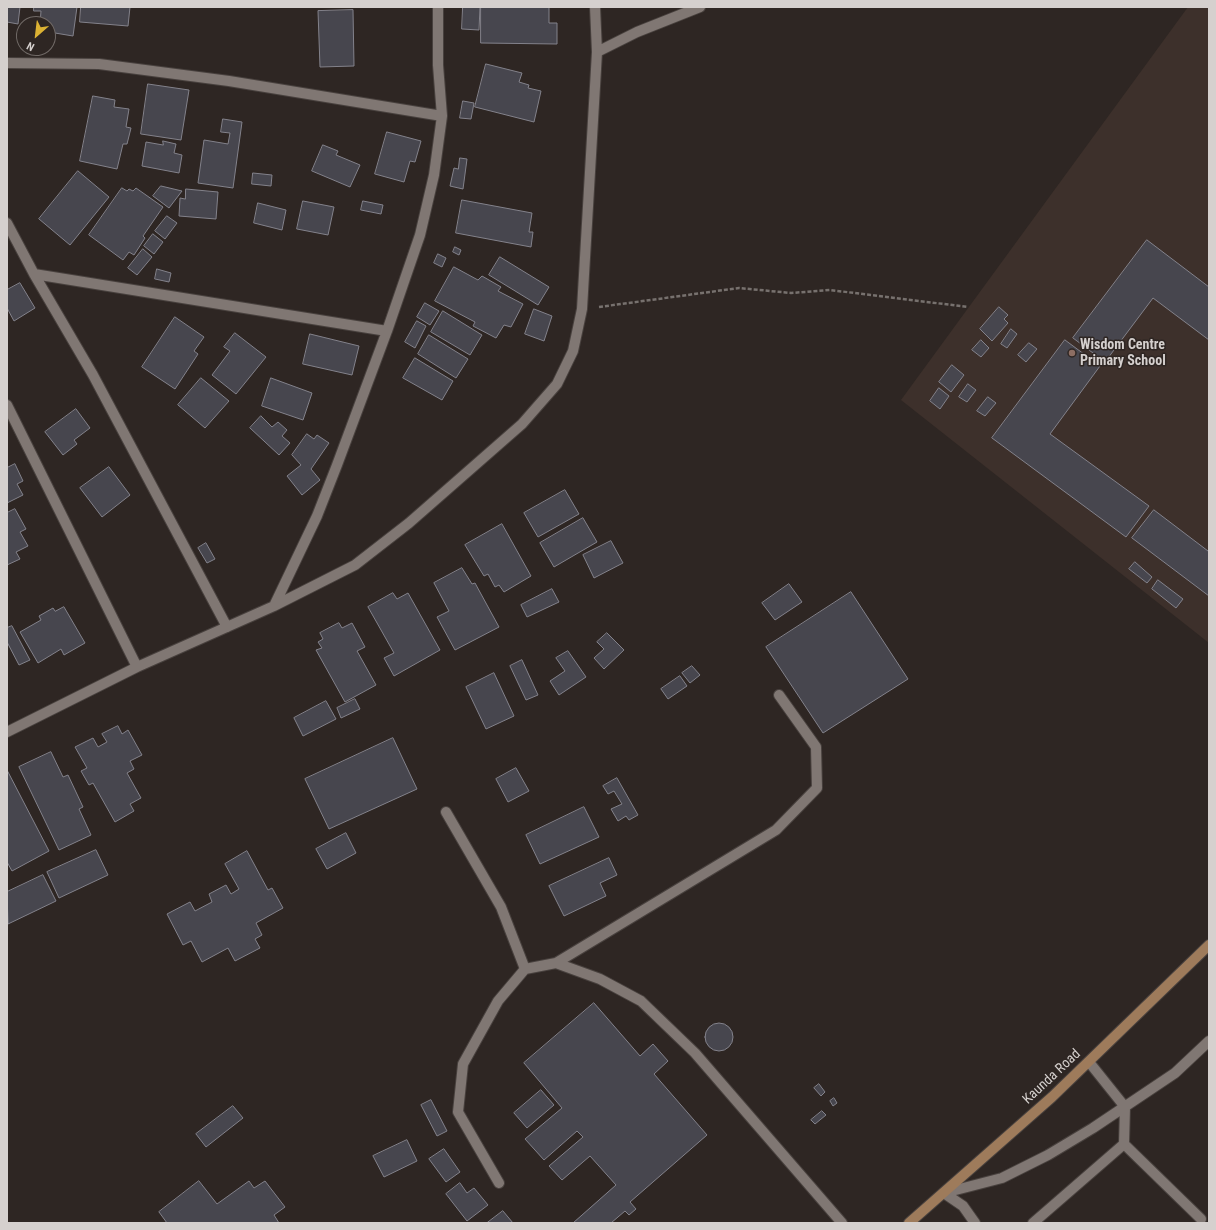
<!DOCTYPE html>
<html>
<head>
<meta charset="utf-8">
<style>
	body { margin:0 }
	#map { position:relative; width:1216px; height:1230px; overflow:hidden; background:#2e2623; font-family:"Roboto Condensed",sans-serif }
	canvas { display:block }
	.frame { position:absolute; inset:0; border:8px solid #d5d0ce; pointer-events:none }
	.north { position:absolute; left:16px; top:16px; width:40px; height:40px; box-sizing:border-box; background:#2e2623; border:1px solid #716a67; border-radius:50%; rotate:208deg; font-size:11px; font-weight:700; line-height:16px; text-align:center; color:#d5d0ce }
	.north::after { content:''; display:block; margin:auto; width:14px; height:18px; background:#dcb233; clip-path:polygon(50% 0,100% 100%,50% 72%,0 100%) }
</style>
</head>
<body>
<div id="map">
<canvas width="1216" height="1230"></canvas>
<div class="frame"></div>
<div class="north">N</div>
</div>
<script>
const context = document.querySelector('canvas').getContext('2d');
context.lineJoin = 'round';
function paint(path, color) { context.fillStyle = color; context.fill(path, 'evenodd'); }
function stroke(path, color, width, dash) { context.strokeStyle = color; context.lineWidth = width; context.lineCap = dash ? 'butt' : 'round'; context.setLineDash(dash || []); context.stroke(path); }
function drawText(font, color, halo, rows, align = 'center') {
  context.font = font + ' "Roboto Condensed",sans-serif'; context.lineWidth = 3; context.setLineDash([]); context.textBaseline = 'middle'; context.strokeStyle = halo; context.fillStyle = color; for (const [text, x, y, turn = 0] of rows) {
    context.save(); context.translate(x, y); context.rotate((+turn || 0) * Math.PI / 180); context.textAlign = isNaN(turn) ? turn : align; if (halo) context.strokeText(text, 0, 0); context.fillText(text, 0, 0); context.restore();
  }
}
paint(new Path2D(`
	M1188,7H1209V643L901,400Z`), '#3d302b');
const building = new Path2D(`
	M7,7H20L18,24L7,22Z
	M34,7H77L73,36L49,32L48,24H40L41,11H34Z
	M81,7H130L128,26L80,22Z
	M463,7H480L479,30L462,29Z
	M481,7H549V23H557V44L481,43Z
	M353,10L354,66L320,67L318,11Z
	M486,64L522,73L519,82L529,85L528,88L541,91L534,122L475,107Z
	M148,84L189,90L181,140L141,134Z
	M93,96L115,100L114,107L129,109L126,127L131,128L127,144H123L117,169L80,161Z
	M463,101L474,103L471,119L460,118Z
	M223,119L242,122L233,188L198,183L204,140L228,144L230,133L221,132Z
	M387,132L421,141L415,162L410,161L404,182L375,174Z
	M163,141L176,144L174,153L182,155L179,173L142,166L146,142L163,145Z
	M323,145L338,151L336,155L360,165L350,187L312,171Z
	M460,158L467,159L463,189L450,186L454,168L458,169Z
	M78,171L109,197L70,245L39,219Z
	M253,173L272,175L271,186L252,184Z
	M161,186L182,191L169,208L153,196Z
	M122,188L127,191L129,189L133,191L136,188L163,207L143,236L145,238L134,255L129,252L123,260L89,235Z
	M186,189L218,192L216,219L179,216L180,198L185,199Z
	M462,200L532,213L529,232H533L531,247L456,233Z
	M303,201L334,207L328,235L297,229Z
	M363,201L383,205L381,214L361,210Z
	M258,203L286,210L282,230L254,223Z
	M167,216L177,223L165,239L155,231Z
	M153,234L163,242L154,254L144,246Z
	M1147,240L1209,287V340L1153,298L1105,362L1073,338Z
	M455,247L461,250L459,255L453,252Z
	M143,249L152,257L137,275L128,268Z
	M438,254L446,258L442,267L434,263Z
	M500,257L549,287L538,305L489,275Z
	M454,267L478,280L482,276L501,287L498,291L523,304L511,327L504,325L496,338L473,326L475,322L435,301Z
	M157,269L171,273L169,282L155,279Z
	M20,283L35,308L14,321L7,308V290Z
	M425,303L439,311L430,325L417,317Z
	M999,307L1008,315L1004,319L1008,323L992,341L980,329Z
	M534,309L552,316L544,341L525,334Z
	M443,311L482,335L470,355L431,332Z
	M175,317L204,337L194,351L198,354L175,389L142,367Z
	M417,321L426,326L415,348L405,342Z
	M1011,329L1017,334L1007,348L1001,344Z
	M235,333L266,357L236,394L212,375L230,351L224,347Z
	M310,334L359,346L352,375L303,364Z
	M429,335L468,359L456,378L418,354Z
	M981,340L989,348L981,357L972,350Z
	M1065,340L1100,366L1050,434L1149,506L1126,537L992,438Z
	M1029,343L1037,349L1026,362L1018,355Z
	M415,358L453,381L442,400L403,378Z
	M952,365L964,375L951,392L939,382Z
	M201,378L229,401L205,428L178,405Z
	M271,378L312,393L303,420L262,406Z
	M968,384L976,390L967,402L959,397Z
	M939,388L949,396L940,409L930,401Z
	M988,397L996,403L985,416L977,411Z
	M76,409L90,428L74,440L77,444L63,455L45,432Z
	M261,416L272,427L278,422L287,430L282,436L290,443L279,455L250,428Z
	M307,434L314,439L317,435L329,443L311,469L320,480L302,495L287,476L301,465L292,455Z
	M15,464L23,481L17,484L23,495L7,503V468Z
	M109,467L130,495L102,517L80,488Z
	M565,490L579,514L538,537L524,513Z
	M15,509L26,529L20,532L28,546L16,552L20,559L7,565V513Z
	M1154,510L1208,551L1209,549V596L1132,538Z
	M583,518L597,542L554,567L540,543Z
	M502,524L531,576L504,592L499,585L495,587L488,574L484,576L465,545Z
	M611,541L623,563L594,578L583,555Z
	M206,543L215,559L207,563L198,548Z
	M1135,562L1152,577L1147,583L1129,569Z
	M462,568L472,584L475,583L499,627L455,650L437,617L449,611L434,583Z
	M1158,580L1183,599L1176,608L1152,589Z
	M789,584L802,602L775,620L762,603Z
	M552,589L559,602L527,617L521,605Z
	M851,592L908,679L823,733L766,647Z
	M393,593L397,599L408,593L440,650L394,676L384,658L394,653L368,607Z
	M64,607L85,643L64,655L61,649L38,663L20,632L41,620L39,616L53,608L55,611Z
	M339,623L342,628L352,623L365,647L357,651L376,685L345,702L316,650L322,648L318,642L323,639L320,633Z
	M12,626L30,660L19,665L7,642V628Z
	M607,633L624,650L604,669L594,658L604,649L597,642Z
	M568,651L586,677L559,695L550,681L565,671L556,658Z
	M522,660L538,695L526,700L510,666Z
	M692,666L700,675L690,683L682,673Z
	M494,673L514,716L486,729L466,687Z
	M680,676L687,686L668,699L661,689Z
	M355,699L360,709L341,718L337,708Z
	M326,701L336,719L303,736L294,718Z
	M118,726L122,734L128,730L142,755L130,761L134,769L127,773L141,798L130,804L134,811L115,822L93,783L89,785L81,771L87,768L75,747L93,738L98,747L107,742L102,734Z
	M393,738L417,789L329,829L305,779Z
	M51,752L63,777L68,775L83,807L79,809L91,835L59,850L19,767Z
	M516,768L529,791L508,802L496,779Z
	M7,770L49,851L12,871L7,862Z
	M617,778L638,815L629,820L626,816L618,821L611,809L622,804L614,791L608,794L603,786Z
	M584,807L599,837L540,864L526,835Z
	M346,833L356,853L327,869L316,849Z
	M96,850L108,875L59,898L47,872Z
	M247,851L268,890L272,888L283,908L256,923L262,935L255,939L260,948L235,961L228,948L202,962L191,941L183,945L167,914L190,902L195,911L212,902L209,894L226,885L231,894L239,889L225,864Z
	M609,858L617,875L600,883L606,896L564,916L549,886Z
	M43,875L56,901L8,924L7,892Z
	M594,1003L640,1056L653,1044L668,1061L654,1074L707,1135L630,1202L636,1209L629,1215L625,1211L611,1223H573L616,1185L590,1156L562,1180L549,1166L583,1137L577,1131L544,1160L525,1139L562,1108L524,1063Z
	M705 1037a14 14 0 1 1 28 0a14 14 0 1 1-28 0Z
	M819,1084L825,1092L821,1096L814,1088Z
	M541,1090L554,1105L527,1128L514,1113Z
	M834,1098L837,1103L833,1106L830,1101Z
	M431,1100L447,1131L437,1136L421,1105Z
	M233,1106L243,1118L206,1147L196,1134Z
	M822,1111L826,1115L815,1124L811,1120Z
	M407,1140L417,1161L384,1177L373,1156Z
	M444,1149L460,1172L446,1182L429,1159Z
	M199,1181L217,1204L249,1181L254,1188L265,1181L285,1207L274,1215L279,1223H167L159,1212Z
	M460,1183L467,1193L474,1188L488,1205L467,1221L446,1194Z
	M503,1211L513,1223H487Z`);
paint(building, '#47464e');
stroke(building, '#83828b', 1);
const lane = new Path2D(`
	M446,812L501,907L525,969
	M556,963L776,830L817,788L816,747L779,695
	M1124,1144L1201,1219
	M499,1183L458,1112L463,1064L498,1001L525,969L556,963L600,979L641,1001L695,1053L842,1223`);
const street = new Path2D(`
	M597,52L637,32L700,7
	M7,63L99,64L229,81L442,116
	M7,223L34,274L93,375L227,627
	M34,274L387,331
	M7,405L137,667
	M274,606L317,516L337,465L387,331L420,235L434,175L442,116L438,65V7
	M7,732L137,667L274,606L355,565L409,523L522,424L557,384L573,351L582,309L597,52L595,7
	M944,1193L1002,1178L1048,1155L1093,1128L1175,1073L1209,1041
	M944,1193L963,1206L975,1223
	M1033,1223L1124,1144L1125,1107L1089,1062`);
const secondary = new Path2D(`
	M909,1223L1052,1097L1209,945`);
stroke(lane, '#48413e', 12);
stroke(street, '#48413e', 12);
stroke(secondary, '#48413e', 12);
stroke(new Path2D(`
	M599,307L739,288L791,293L830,290L968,307`), '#77716e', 2.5, [4, 2]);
stroke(lane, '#807773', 10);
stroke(street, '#807773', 10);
stroke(secondary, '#9e7b5b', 10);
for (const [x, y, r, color] of [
	[1072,353,4,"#8d6e63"]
]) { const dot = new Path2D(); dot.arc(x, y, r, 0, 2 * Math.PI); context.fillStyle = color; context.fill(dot); stroke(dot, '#2e2623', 1.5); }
drawText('bold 14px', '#d5d0ce', '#2e2623', [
	["Wisdom Centre",1080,345],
	["Primary School",1080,361]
], 'left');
drawText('14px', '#d5d0ce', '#2e2623', [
	["Kaunda Road",1052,1077,-43]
]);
</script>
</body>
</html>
